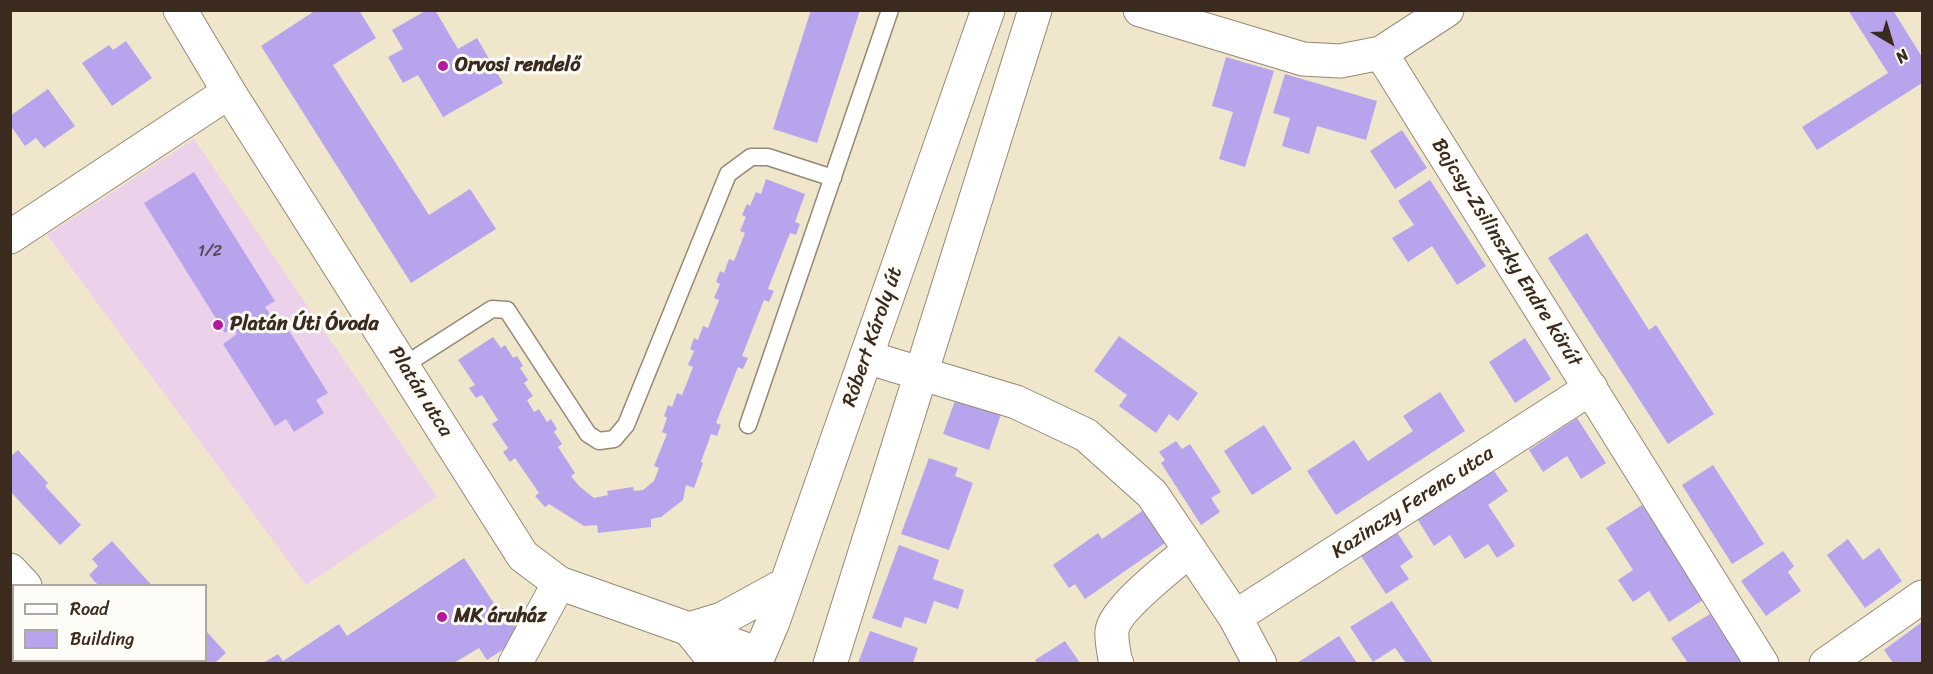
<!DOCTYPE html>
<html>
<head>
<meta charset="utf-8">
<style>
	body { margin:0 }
	#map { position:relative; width:1933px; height:674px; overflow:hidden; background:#f0e6cb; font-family:Sriracha,sans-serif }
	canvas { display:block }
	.frame { position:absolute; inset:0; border:12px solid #3b2a1e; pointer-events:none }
	.legend { position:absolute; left:12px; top:584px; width:195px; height:78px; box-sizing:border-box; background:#fdfcf7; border:2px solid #afa8a0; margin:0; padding:8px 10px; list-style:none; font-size:18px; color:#3b2a1e }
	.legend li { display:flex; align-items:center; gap:12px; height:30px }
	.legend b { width:30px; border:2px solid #afa8a0 }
	.north { position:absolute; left:1861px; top:12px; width:60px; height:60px; -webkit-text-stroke:4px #fdfcf7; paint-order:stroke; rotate:142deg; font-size:16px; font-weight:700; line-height:24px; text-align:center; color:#3b2a1e }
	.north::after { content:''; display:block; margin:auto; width:21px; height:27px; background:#3b2a1e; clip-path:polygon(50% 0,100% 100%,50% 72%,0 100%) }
</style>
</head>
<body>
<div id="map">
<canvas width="1933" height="674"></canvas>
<div class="frame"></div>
<ul class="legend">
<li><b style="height:8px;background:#fff"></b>Road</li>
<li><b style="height:16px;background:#b8a4ed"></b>Building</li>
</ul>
<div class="north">N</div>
</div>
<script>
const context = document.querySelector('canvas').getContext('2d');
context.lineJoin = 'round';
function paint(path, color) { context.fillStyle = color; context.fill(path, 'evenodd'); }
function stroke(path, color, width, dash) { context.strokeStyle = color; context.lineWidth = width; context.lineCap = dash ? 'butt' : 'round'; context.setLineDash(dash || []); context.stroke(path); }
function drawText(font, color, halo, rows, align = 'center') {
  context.font = font + ' Sriracha,sans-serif'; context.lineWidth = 6; context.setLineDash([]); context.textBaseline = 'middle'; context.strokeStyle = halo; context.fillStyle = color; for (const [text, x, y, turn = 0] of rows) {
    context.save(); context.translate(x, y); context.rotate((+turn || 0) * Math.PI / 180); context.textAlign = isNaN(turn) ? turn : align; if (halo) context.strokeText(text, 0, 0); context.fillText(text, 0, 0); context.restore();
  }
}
paint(new Path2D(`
	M194,139L437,497L306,585L47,235Z`), '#ecd1ea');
paint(new Path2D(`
	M316,10H359L376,38L333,65L429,215L470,189L496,229L411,283L261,46Z
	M427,10H435L458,49L477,38L503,83L443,117L418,75L403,83L388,57L403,49L392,30Z
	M811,10H860L817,143L773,129Z
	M1848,10H1893L1922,57V83L1817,150L1802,127L1888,73Z
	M126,41L152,78L112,106L82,63L109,45L113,50Z
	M1226,57L1274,71L1245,167L1219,159L1233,112L1212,106Z
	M1285,74L1377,101L1366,140L1317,126L1309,154L1282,146L1290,118L1273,113Z
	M48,89L75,126L44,148L36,138L25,146L10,125V116Z
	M1402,130L1427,168L1395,189L1370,151Z
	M194,172L275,301L265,307L270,314L276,310L328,393L316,400L324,413L294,432L286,419L275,426L223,344L237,334L233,328L225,333L144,203Z
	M766,179L805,194L795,222L800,224L796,235L790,233L768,289L774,291L769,302L764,300L742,356L748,358L743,369L738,367L716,423L721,425L717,436L711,434L701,462L703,463L694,488L686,485L683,500L661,517L651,519V527L598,533L597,525L584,526L549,504L545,507L535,496L539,493L515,458L510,462L503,452L508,448L492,424L498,420L482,395L476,398L469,388L475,385L458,360L493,337L501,348L505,345L513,358L517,356L523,366L520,368L528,380L524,383L533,396L527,400L534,412L539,409L547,422L551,419L557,429L554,432L562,444L558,447L575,473L571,476L579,486L594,498L608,495L607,491L633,487L634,491L643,490L654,481L659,468L654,466L667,434L662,432L667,418L664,416L668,405L672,407L677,393L682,395L688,380L693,367L688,365L694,351L690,349L694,338L698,340L703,326L708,328L719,300L714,298L720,284L716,282L720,271L724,273L729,259L734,261L745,233L740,231L746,217L742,215L747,204L750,206L756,192L761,194Z
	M1430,180L1486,266L1457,285L1432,246L1408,262L1392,238L1414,225L1398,201Z
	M1587,233L1649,330L1656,325L1714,414L1668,444L1548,258Z
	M1119,336L1198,393L1178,421L1169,414L1156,433L1119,406L1127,395L1094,371Z
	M1525,338L1551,379L1515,403L1489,362Z
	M1440,392L1465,431L1336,515L1307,471L1354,440L1368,461L1413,431L1403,416Z
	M957,395L1002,411L989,450L943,434Z
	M1577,418L1606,463L1581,479L1567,456L1543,472L1529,450Z
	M1264,425L1292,469L1252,495L1224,451Z
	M1176,441L1182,449L1190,444L1221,492L1211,498L1220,512L1201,525L1161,463L1165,460L1159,452Z
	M18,450L48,483L45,486L81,525L60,545L10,491V457Z
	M929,458L958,468L955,476L973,483L949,550L901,534Z
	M1713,465L1764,544L1732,564L1682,485Z
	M1492,468L1508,491L1488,505L1515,546L1497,558L1488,544L1465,559L1450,535L1434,546L1416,517Z
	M1642,505L1703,600L1669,622L1649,591L1633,602L1618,580L1633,570L1606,528Z
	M1145,509L1168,541L1085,599L1075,584L1069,588L1053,565L1098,533L1102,539Z
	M1395,529L1413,557L1400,566L1409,579L1386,594L1359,553Z
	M1848,539L1863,560L1879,548L1902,581L1865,608L1827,555Z
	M112,541L145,578L152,585H98L89,575L98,566L92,559Z
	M899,545L939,560L933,579L964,590L958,609L934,601L926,624L905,617L901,628L872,618Z
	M1783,551L1794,566L1788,572L1801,591L1766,616L1741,581Z
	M464,558L499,611L503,608L522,637L487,660L479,648L454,663H263L278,654L283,661L339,624L347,636Z
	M1392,601L1433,663H1406L1395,648L1373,662L1350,627Z
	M1710,614L1742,663H1688L1671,638Z
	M1922,622V663H1893L1884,650Z
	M206,631L226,653L215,663H171L168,660H206Z
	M870,631L918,648L913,663H858Z
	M1339,636L1357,663H1297Z
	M1065,641L1080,663H1037L1035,660Z
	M10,644L14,648V660H25L28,663H10Z`), '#b8a4ed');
const service = new Path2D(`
	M403,366L492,309L507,310L588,434L599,441L614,439L626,425L728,174L751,157H768L833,178
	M748,425L890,10`);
const minor = new Path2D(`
	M1140,10L1303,59L1340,61L1381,53L1762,664
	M1381,53L1447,10
	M10,237L229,92
	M866,357L1016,402L1086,435L1152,494L1235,617L1260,664
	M10,570L25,586
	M1235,617L1591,388
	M689,629L759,654
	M94,660L97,664
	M515,664L559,583
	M830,664L1035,10
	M1117,664L1115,660C1114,651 1111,640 1112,631C1114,610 1172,565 1190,550
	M1826,664L1922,597`);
const tertiary = new Path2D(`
	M180,10L229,92L523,556L559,583L689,629`);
const primary = new Path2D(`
	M717,664L689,629L722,619L786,584
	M755,664L773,622L988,10`);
stroke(service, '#968874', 19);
stroke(minor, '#968874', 35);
stroke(tertiary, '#968874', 35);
stroke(primary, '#968874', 35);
stroke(service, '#fff', 16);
stroke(minor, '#fff', 33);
stroke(tertiary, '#fff', 33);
stroke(primary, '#fff', 33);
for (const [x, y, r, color] of [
	[443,66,6,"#b5179e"],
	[218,325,6,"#b5179e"],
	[442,617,6,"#b5179e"]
]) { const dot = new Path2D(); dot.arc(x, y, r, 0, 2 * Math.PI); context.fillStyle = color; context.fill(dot); stroke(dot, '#fdfcf7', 2); }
drawText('16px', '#5a4852', null, [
	["1/2",210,252]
]);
drawText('bold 20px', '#3b2a1e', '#fdfcf7', [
	["Orvosi rendelő",455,66],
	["Platán Úti Óvoda",230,325],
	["MK áruház",454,617]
], 'left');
drawText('20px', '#3b2a1e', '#fdfcf7', [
	["Bajcsy-Zsilinszky Endre körút",1506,253,58],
	["Róbert Károly út",873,337,-71],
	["Platán utca",420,392,58],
	["Kazinczy Ferenc utca",1413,503,-33]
]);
</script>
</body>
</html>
